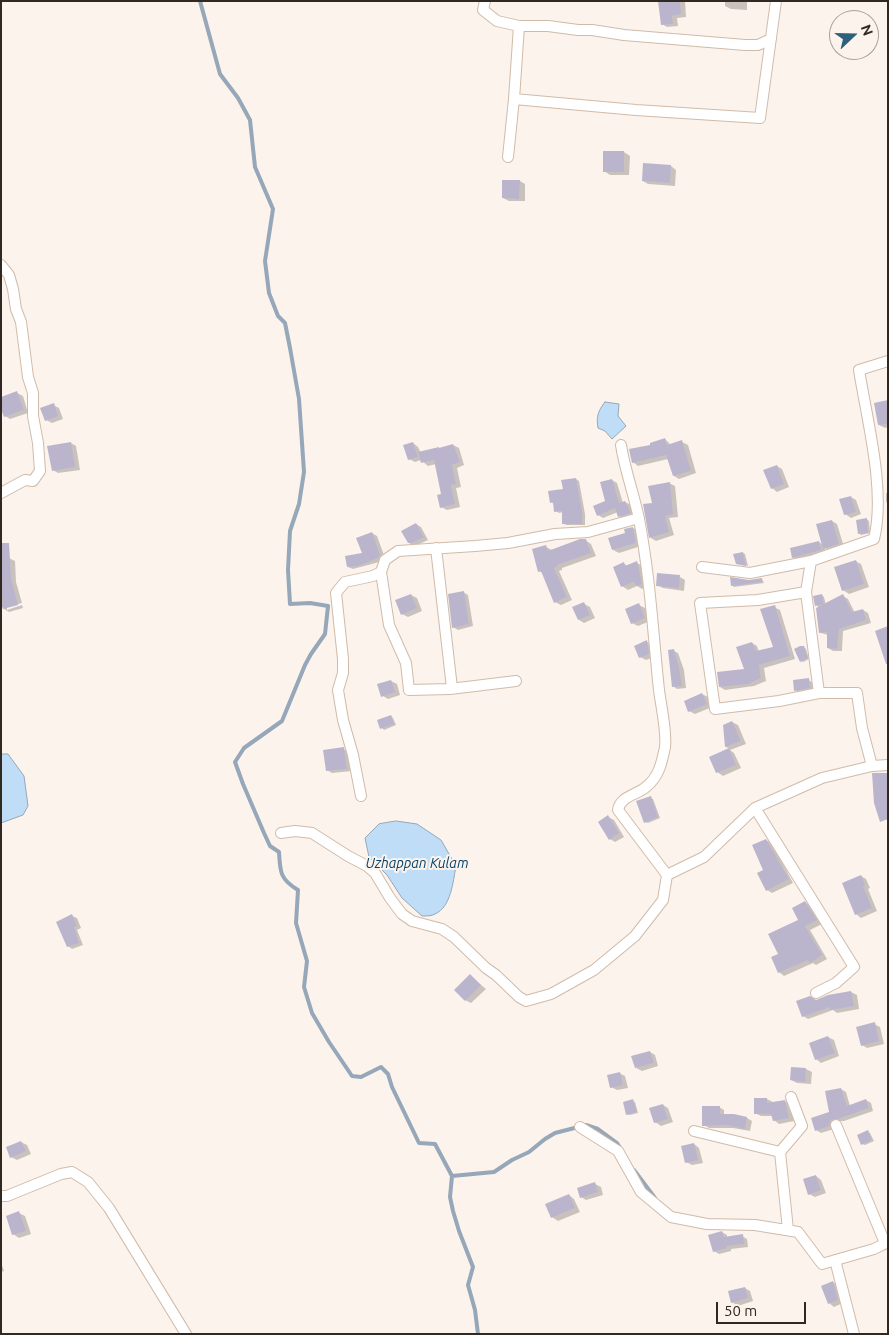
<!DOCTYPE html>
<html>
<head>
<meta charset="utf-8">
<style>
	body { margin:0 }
	#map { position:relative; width:889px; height:1335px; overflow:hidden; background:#fcf3ec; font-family:Ubuntu,sans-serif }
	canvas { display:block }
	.frame { position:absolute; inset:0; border:2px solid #302821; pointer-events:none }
	.north { position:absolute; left:829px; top:10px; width:50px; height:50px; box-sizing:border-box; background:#fcf3ec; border:1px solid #aaa29b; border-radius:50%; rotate:69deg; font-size:14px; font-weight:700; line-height:20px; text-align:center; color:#302821 }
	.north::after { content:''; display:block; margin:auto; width:18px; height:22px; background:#2d607d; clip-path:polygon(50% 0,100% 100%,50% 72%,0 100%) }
	.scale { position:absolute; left:716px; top:1302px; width:90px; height:22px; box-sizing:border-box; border:2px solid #302821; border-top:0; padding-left:6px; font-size:15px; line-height:18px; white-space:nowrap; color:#302821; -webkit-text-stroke:4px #fcf3ec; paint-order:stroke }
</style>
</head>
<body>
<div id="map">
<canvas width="889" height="1335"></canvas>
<div class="frame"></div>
<div class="north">N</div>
<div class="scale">50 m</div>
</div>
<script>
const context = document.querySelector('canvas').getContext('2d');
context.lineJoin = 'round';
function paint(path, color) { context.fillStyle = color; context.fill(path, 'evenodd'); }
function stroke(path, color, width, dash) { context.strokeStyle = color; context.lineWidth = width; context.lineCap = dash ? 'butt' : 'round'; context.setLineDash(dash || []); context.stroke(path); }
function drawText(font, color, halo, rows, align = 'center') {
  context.font = font + ' Ubuntu,sans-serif'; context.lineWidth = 4; context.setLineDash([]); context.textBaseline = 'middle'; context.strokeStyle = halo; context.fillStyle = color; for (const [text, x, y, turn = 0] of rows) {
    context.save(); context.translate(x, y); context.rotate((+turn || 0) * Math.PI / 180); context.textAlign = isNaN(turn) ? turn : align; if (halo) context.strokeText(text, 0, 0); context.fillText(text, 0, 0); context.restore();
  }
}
const water = new Path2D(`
	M605,402L619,404L618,416L626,426L612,439L605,431L598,428C596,417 598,411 605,402Z
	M1,754H8L24,776L28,806L23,815L1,823Z
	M396,821L417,824L441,840L456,866C453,882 451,907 435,914C432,916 426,916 422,916L402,898L387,875L369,857L365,838L379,824Z`);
paint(water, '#c0ddf8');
stroke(water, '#95a7b8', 1);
paint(new Path2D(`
	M659,1H685L686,17L677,18L678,26L667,27L662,24Z
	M725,1H747V10L731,9L725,6Z
	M624,152L630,156L629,175H610L604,171Z
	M671,166L676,170L675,186L648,184L643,181Z
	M520,181L525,184V201H509L503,198Z
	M17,393L23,396L28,413L10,419L5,416Z
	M888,401V427L885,428L879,425Z
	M53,405L59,408L63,419L52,423L46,420Z
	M665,439L671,445L682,442L688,445L696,473L679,479L674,476L668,459L638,466L633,462L652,446Z
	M71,443L76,446L80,470L58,473L53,470Z
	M413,443L418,447L421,453L453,445L459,448L464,465L457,468L461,487L456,488L460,507L447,510L441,507L442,495L436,464L428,466L421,460L415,462L409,459Z
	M777,466L782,469L789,487L777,492L772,488Z
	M576,479L579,481L585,514V525H566L563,523V512L559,513L556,511L554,504L551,502Z
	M612,480L617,483L623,503L625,502L631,505L635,516L625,519L619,516L618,512L603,518L598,515L607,502Z
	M669,483L675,486L678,517L669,518L674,535L656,541L651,538L644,505L653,504Z
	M886,493H888V504L886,502Z
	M851,497L856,500L861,514L851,518L845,514Z
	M866,519L869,521L870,533L861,535L859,533Z
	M832,521L837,524L844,547L830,551L825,548L826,553L798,560L793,557L819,542L823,545Z
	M416,524L421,527L428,540L415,546L409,543Z
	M633,528L639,531L641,546L619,553L613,550L627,533L625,530Z
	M372,533L377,536L385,558L383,561L353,569L348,567L363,554Z
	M585,540L591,544L596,556L562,568V570L559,571L572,600L561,605L555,602L544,574L539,571L546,547L552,550Z
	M743,553L745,554L748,566L737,563Z
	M9,558L15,561L16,582L22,603L7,607V610L22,605L23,608L9,612L4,609Z
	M855,561L861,564L869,587L849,594L843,590Z
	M637,563L643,566L647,587L642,589L637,586L628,590L622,586L624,564L628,566Z
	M658,574L680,577L685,580L684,591L663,588L657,585Z
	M762,579L764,583L734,587L732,585Z
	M463,592L468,595L473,626L458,630L453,627Z
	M411,595L417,598L422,611L408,617L402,614Z
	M822,595L824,597L826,605L843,596L848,599L855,613L863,610L868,613L871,623L843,631L842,651H833L828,648V635L821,633L820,608L816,605Z
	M584,604L590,607L595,618L584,623L579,620Z
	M639,605L645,608L650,621L638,626L632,623Z
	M774,607L780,610L795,659L764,668L766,681L754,686L725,690L720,687L745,670L752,643L757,646L759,652L774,647Z
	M647,642L652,645L654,657L646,660L640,657Z
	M804,647L806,649L809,659L803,662L801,661Z
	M674,651L678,653L684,670L686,688L677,689L673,686Z
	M808,680L814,683L815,691L801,693L795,690Z
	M391,681L397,684L400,695L388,699L383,696Z
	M702,694L708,697L712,707L695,714L689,711Z
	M391,716L393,718L396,725L384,730L382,728Z
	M732,722L738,725L746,744L730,750L734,753L741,768L723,776L717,772L711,757L730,749L726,747L724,726Z
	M343,749L349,752L352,771L332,773L327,770Z
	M651,798L653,799L660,818L648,823L645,822Z
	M608,817L614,820L624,837L615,842L610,839Z
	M766,840L772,843L793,883L772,893L767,890L764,871Z
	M861,876L866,879L870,888L868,889L877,911L861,918L856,914Z
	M805,902L810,906L822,924L810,930L827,959L816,965L813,963L784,976L779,972L780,954L800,920Z
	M72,916L77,918L81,928L77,930L83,945L72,949L68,946Z
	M470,976L486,989L471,1003L465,1000Z
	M851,992L857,995L859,1009L837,1013L833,1010L808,1019L803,1016L816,1001Z
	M874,1024L880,1027L884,1044L867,1048L862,1045Z
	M828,1037L834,1040L839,1056L821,1063L816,1059Z
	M650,1052L655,1055L658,1066L642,1071L636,1068Z
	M792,1068L806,1069L812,1072L811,1084L797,1083L791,1080Z
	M619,1073L625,1076L628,1088L617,1090L611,1087Z
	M841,1089L846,1092L850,1106L866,1100L871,1103L873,1111L844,1121H838L834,1129L821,1133L816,1130L830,1113Z
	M755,1099H767L773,1102L784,1101L790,1104L794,1121L779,1124L774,1120L773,1116H761L755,1113Z
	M633,1101L635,1102L638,1113L630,1115L627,1114Z
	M663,1105L668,1108L673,1122L661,1126L655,1122Z
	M719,1107L724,1110V1116L734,1115L747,1118L752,1121L750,1131L733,1128H709L704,1125Z
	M868,1132L870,1133L874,1141L865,1145L862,1144Z
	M21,1142L27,1145L31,1154L17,1160L11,1157Z
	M694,1144L699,1148L703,1163L692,1165L686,1162Z
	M816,1176L821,1180L826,1193L815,1197L809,1194Z
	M595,1184L601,1187L603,1195L586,1200L581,1197Z
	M569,1195L574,1199L580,1212L558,1221L552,1217Z
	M19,1213L25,1216L31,1234L19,1238L13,1234Z
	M722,1232L727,1235V1238L742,1236L747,1239L748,1247L731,1249V1251L719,1254L714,1251Z
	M1,1262L4,1271L1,1272Z
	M833,1282L839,1286L843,1303L834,1307L829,1303Z
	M745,1288L750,1291L753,1301L738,1306L732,1302Z`), '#0003');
stroke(new Path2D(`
	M200,1L220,74L238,98L250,120L255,167L273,209L265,261L269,293L278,316L285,323L290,348L299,399L304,472L299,504L290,531L288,570L290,604L310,603L328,606L325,634L311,654L305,665L282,721L244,748L235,762L243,784L264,833L270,846L279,852C280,872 280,879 298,890L296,923L307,961L304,987L312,1013L329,1042L352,1076L361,1077L381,1067L388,1074L392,1087L419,1143L435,1144L452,1176L494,1172L512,1160L529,1152L545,1139L555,1133L586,1125L598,1129L617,1143L621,1149
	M634,1170L655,1198
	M452,1176L450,1197L453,1211L459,1231L473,1267L468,1285L475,1310L478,1334`), '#95a7b8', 4);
paint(new Path2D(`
	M658,1H680L681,14L672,16L673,24L661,25Z
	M603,151H624V172H603Z
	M643,163L671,165L670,183L642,181Z
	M502,180H520L519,199L502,198Z
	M17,391L24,410L4,417L1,409V397Z
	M888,400V424L878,425L874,403Z
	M54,403L58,416L45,421L40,408Z
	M665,438L667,445L682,440L691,471L673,476L666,455L632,463L629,449L650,445V443Z
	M71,442L75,467L52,471L47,446Z
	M413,442L418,457L408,460L403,445Z
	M453,444L460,462L452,465L456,484L451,485L455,504L440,508L437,495L441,494L434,460L421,463L418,452L439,447V448Z
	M777,465L784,484L771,489L763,470Z
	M576,478L582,511V524H562V511L554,512L553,502L550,503L548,491L563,489L561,480Z
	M612,479L619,503L625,501L631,513L618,517L615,508L597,516L593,506L605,501L600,482Z
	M670,482L673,514L665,516L669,532L649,538L643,504L652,503L648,486Z
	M851,496L856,512L844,515L839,499Z
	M867,518L868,533L858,534L856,520Z
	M832,520L839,544L823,549L816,524Z
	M416,523L424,537L412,543H408L401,531Z
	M633,527L636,543L612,550L608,538L625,533L624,529Z
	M372,532L380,555L378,558L358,566L347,567L345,556L362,553L356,538Z
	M580,539H586L591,553L557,565V567L554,568L567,597L554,603L541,571L538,572L532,549L546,545L548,551Z
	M819,541L821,550L792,558L790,548Z
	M1,543H9L11,578L18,605L3,609L1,604Z
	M743,552L746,566L736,564L733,554Z
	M856,560L864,584L842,591L834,567Z
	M637,561L642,584L636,586L634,582L621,587L613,567L624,562L625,566Z
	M657,573L680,575L679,588L656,586Z
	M730,577L749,580L762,578V582L731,586Z
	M464,591L469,624L452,628L448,594Z
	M411,594L417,608L401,615L395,600Z
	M822,594L824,604L815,606L813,596Z
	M843,594L852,612L863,609L866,620L839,629L837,649L827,648V632L819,633L816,608Z
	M584,602L590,615L578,620L572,607Z
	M639,603L645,618L631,624L625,609Z
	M775,605L790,656L759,665L761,678L748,684L719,687L717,672L744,669L736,647L752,642L756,651L773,647L760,609Z
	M888,626V664H886L875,631Z
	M647,640L649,654L639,658L634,646Z
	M800,646H804L808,658L800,662L794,649Z
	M674,649L679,667L682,686L672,687L668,650Z
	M809,678L810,688L794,691L793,680Z
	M391,680L395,692L381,697L377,684Z
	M702,693L707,704L688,712L684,701Z
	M391,715L394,724L380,729L377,720Z
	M732,721L741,741L725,747L723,725Z
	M344,747L347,769L326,771L323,750Z
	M729,748L736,765L716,773L709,757Z
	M872,773H888V819L880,822L874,803Z
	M651,796L658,817L644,823L636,801Z
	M608,815L619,833L609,840L598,822Z
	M766,839L789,879L766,891L757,873L763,870L752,845Z
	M861,875L865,885L863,886L872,908L855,915L842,883Z
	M805,901L817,920L805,926L822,955L810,963L808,960L778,973L771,957L778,954L768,934L798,920L792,908Z
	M72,914L77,926L74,927L79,943L67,947L56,922Z
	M470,974L481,985L465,1001L454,990Z
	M851,991L854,1006L830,1010V1007L802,1017L796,1001L810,996L816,1000L828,995Z
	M875,1022L879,1041L861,1046L856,1027Z
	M828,1036L835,1053L815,1060L809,1043Z
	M650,1051L654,1063L635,1068L631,1056Z
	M791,1067L806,1068L805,1082L790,1080Z
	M620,1072L623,1085L610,1088L607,1075Z
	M841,1088L847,1106L866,1099L869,1108L838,1119H833L830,1121L829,1126L815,1131L811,1118L829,1112L825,1091Z
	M754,1098H767V1103L785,1100L789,1118L773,1121L771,1114H754Z
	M633,1099L637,1112L626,1115L623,1102Z
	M663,1104L668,1119L654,1123L649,1108Z
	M702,1106H720V1114H734L747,1117L745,1129L727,1125L702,1126Z
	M868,1130L872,1140L861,1145L857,1135Z
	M21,1141L26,1151L10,1158L6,1147Z
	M694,1143L698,1160L685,1163L681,1146Z
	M816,1175L821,1190L808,1195L803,1179Z
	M595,1182L598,1192L580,1198L577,1188Z
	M569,1194L575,1208L551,1218L545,1204Z
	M19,1211L26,1231L12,1235L6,1216Z
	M722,1231L724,1237L743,1234L744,1244L726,1246L727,1248L713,1252L708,1235Z
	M833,1281L838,1300L828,1304L821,1286Z
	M745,1287L748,1298L731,1303L728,1291Z`), '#bab5cd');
const street = new Path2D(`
	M485,1L483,10L497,21L519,26L514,99L636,110L760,118L776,1
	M519,26H548L578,30H592L624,35L745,45H758L771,39
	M508,157L514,99
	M1,265L9,275L13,289L16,309L21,322L28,377L33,393V416L38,443L40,471L33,481L25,480L1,493
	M621,445C625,471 634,494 639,519C650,576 653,633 659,690C661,706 667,732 665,747C662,762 659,777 646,787C637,795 620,796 618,810L667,875
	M436,548L452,688
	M811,561L806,592L819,693H857L862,728L872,766
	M702,567L750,573L811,561L874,539C886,491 867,420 859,370L888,361
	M381,572L389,625L406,663L409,690L450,689L516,681
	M806,592L758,600L700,603L715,709L779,701L819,693
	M361,796L353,755L343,720L338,690L343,673V659L336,593L345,582L373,576L381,572L385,560L398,551L475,546L508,543L555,534L588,532L639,518
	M755,808L854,967L836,983L816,993
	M281,833L295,831L312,833L348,856L367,866L375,873L390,898L402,914L412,921L442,929L454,937L486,968L496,975L519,997L526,1001L551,994L594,970L635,936L663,900L667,875L704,857L755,808L822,778L872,766L888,765
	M836,1125L885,1243
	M580,1127L618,1151L641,1192L671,1217L707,1224L755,1225L798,1232L822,1264L874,1249L888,1242
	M694,1131L780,1152
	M1,1196H7L61,1174L72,1172L88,1182L109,1208L186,1334
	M788,1230L780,1152L802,1126L791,1097
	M835,1260L854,1334`);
stroke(street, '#d0bba9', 12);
stroke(street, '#fff', 10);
drawText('italic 14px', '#04416a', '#fcf3ec', [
	["Uzhappan Kulam",417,863]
]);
</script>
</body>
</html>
